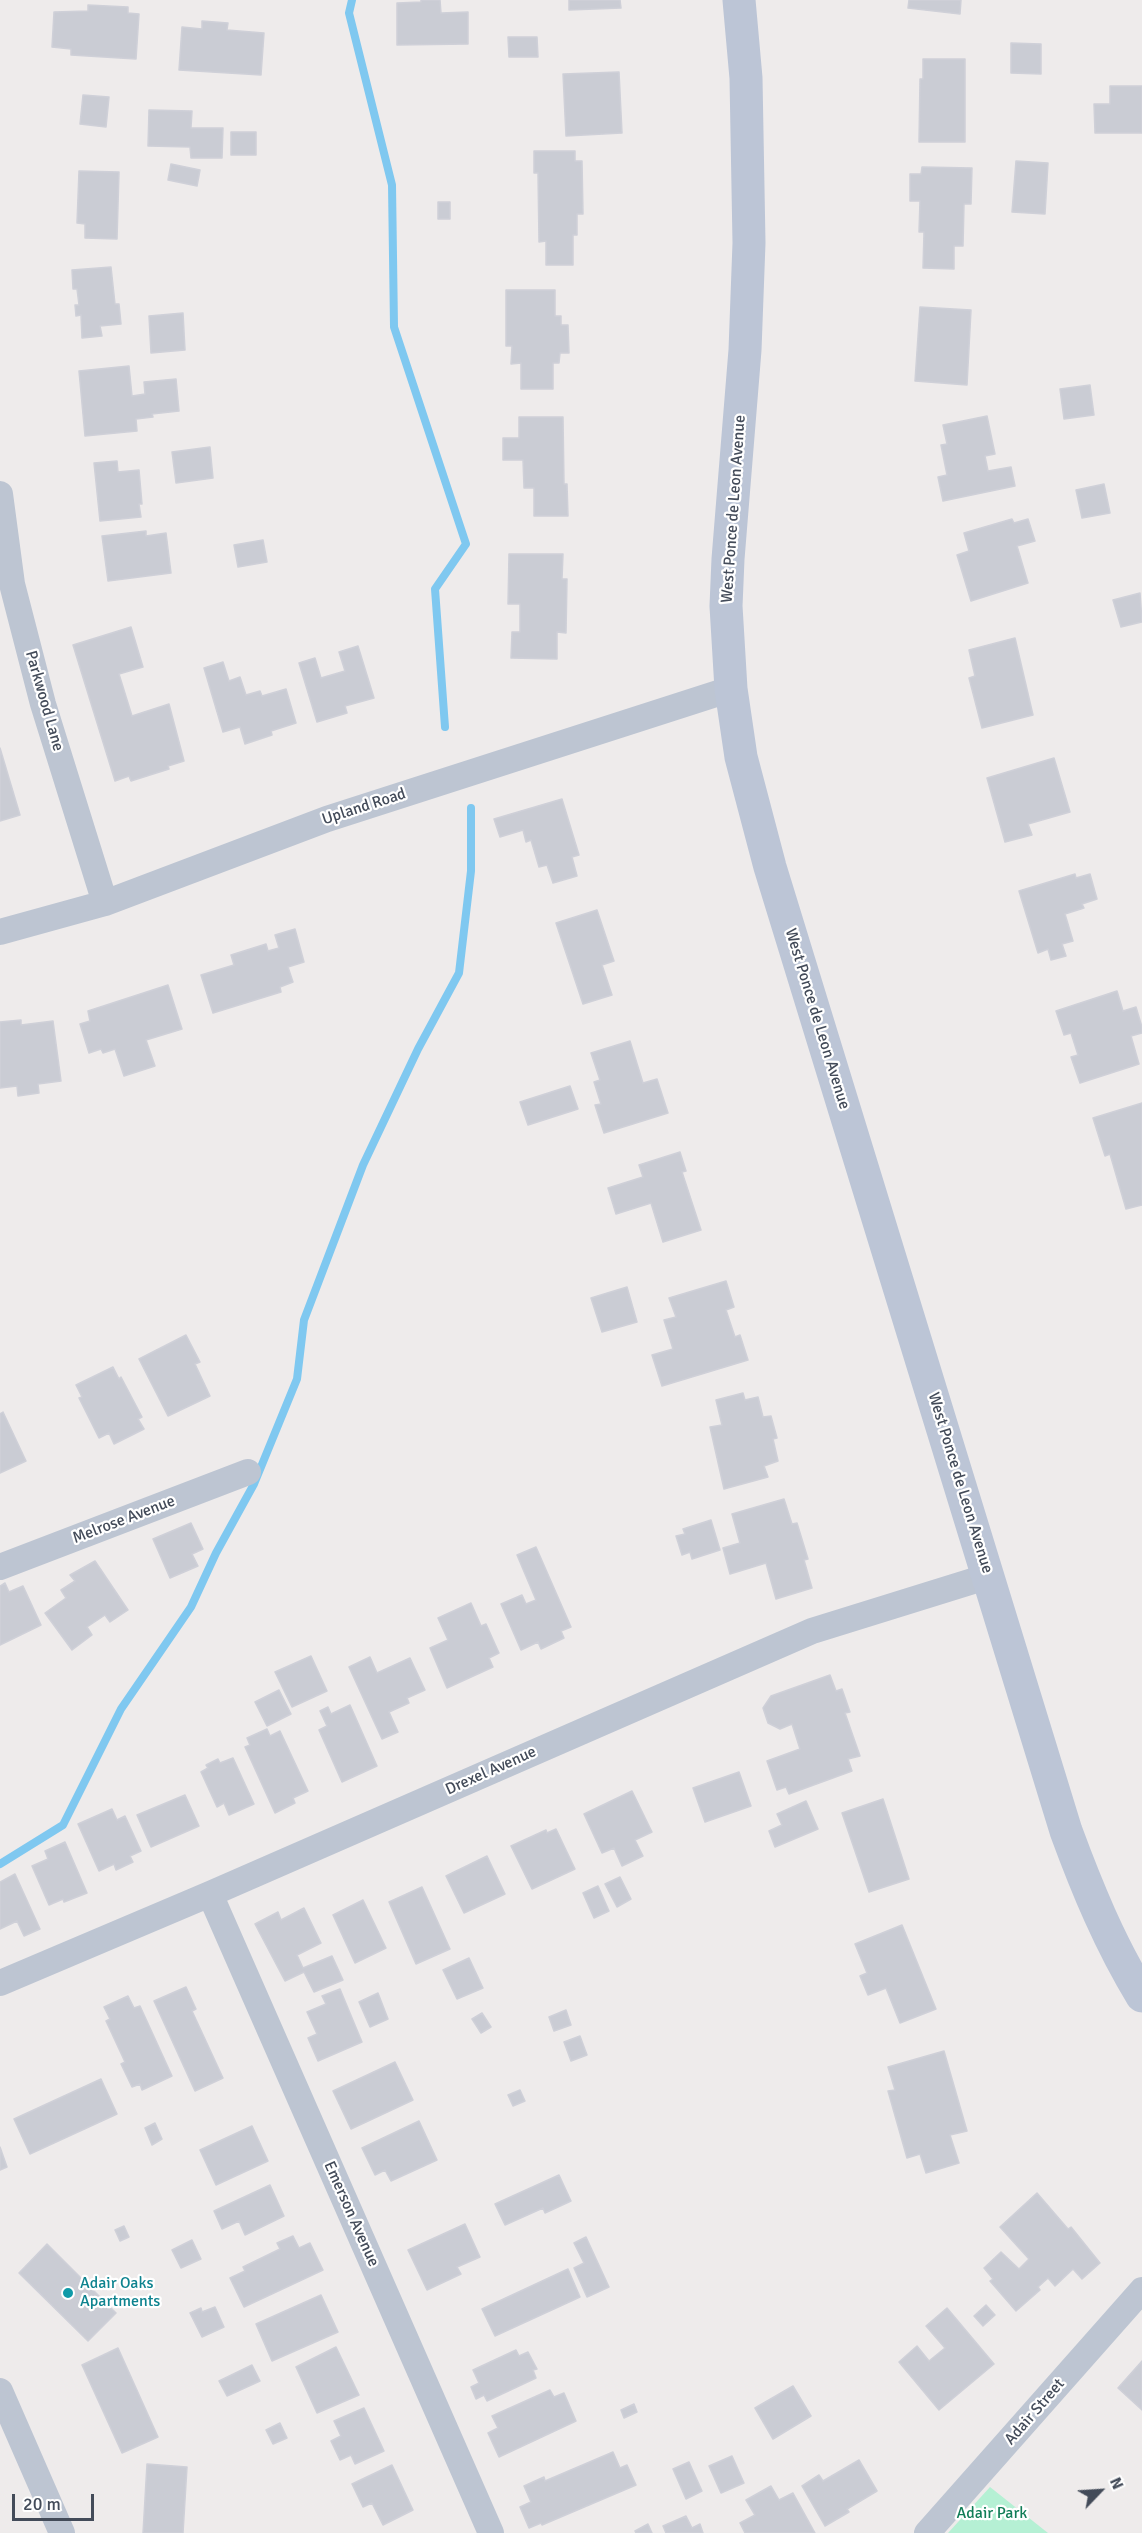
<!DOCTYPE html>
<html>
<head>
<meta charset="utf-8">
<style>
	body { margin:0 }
	#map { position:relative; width:1142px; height:2533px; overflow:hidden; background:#eeebeb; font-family:Signika,sans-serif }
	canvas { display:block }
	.north { position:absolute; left:1070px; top:2461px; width:60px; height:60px; -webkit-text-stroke:4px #fff; paint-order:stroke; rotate:65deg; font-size:16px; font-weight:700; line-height:24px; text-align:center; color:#434b59 }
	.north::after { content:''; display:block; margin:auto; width:21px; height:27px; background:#434b59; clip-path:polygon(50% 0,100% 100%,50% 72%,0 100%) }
	.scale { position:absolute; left:12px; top:2494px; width:82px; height:27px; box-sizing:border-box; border:3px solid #434b59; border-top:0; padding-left:8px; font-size:18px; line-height:21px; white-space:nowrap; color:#434b59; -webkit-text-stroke:4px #fff; paint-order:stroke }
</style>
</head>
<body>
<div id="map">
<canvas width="1142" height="2533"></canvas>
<div class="north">N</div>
<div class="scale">20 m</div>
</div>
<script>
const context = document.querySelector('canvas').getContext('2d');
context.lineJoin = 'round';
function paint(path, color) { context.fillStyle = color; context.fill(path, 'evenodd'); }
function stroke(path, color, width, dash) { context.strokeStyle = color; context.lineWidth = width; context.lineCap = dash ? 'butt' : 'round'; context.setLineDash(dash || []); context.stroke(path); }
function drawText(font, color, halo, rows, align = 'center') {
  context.font = font + ' Signika,sans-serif'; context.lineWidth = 4.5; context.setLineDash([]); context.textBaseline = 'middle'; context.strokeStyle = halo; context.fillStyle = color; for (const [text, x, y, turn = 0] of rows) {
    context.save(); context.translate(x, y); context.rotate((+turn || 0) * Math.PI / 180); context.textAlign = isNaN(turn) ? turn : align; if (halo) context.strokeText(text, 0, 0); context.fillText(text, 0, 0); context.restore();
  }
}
paint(new Path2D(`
	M990,2487L1048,2533H948Z`), '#b5f0d4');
stroke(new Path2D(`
	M352,0L349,13L392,185L394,327L466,544L435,589L445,727
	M0,1864L63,1825L121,1709L191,1607L216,1553L254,1484L297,1379L304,1320L363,1165L418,1049L459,973L471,871V808`), '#7fc8f0', 8);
const building = new Path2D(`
	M421,0H440L441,13L468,12V44L397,45V3L421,2Z
	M569,0H620L621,8L569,10Z
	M909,0H961L960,14L908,8Z
	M88,5L128,7V13L139,14L136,59L71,55V49L52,47L54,12L88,11Z
	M202,21L228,23L227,30L264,33L261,75L179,70L182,27L202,29Z
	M508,37H537L538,57H509Z
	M1011,43L1041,44V74L1011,73Z
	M923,59H965V142H919L920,79H923Z
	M619,72L622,133L566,136L563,74Z
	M1110,86H1142V133H1095L1094,104H1110Z
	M83,95L109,97L106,127L80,124Z
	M149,110L192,111L191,128H223L222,158H191L190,147L148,146Z
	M231,132H256V155H231Z
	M534,151H575V161H582L583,214H577V235H573V265H546V241L539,242L538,173H534Z
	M1016,161L1048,163L1045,214L1012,212Z
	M171,164L200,170L197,186L168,180Z
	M922,167L972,168L971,204H964L963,246H954V269L923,268L924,232H919L920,201H910V174H921Z
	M79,171L119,172L117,239L85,238V224L77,223Z
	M438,202H450V219H438Z
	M111,267L115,304H119L121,324L100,326L102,336L82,338L81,315L76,316L75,305H79L77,289H73L72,270Z
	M506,290H555V316H561V325H568L569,353H560L559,363H553V389H521V363L511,364L512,346H506Z
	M920,307L971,310L967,385L915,381Z
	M183,313L185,350L151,353L149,316Z
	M129,366L132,396L145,394L144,382L176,379L179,411L152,414L153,417L136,419L137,431L85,436L79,371Z
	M1090,385L1094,415L1064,419L1060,389Z
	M987,416L995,454L985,456L988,471L1011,467L1015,486L943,501L938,477L947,475L941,445L947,444L943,425Z
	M519,417H563L564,484H567L568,516H534V488H524L523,460H503V438H519Z
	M210,447L213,478L176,483L172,452Z
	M117,461L118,472L139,470L142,504H139L141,517L100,521L94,463Z
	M1104,484L1110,513L1082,518L1076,490Z
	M1012,519L1014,523L1028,519L1035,541L1017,546L1028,583L971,601L957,555L969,551L964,533Z
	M146,531V536L166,533L171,573L108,581L102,536Z
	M263,540L267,562L238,567L234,545Z
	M509,554H563L562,579H567L566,633L557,632V659L511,658L512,632H520V604H508Z
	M1140,593L1142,622L1121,627L1113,600Z
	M131,627L143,667L119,674L132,716L169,704L184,761L168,766L169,769L131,781L129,776L115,781L73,645Z
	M1015,638L1033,715L982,728L969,678L975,676L969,650Z
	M358,646L374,698L345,706L347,713L317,722L299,663L315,658L321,678L345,671L339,652Z
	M223,662L229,681L240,677L246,695L260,691L262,696L286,689L296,723L271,731L272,735L245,744L240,727L223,732L204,668Z
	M0,748L20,815L0,821Z
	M1054,758L1070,812L1028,824L1032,835L1005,842L987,778Z
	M562,799L579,855L572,857L577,876L553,883L547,865L539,867L531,840L526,842L523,830L500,837L494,819Z
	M1075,874L1076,878L1090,874L1097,899L1082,904L1084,908L1065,914L1073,941L1062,944L1066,956L1051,960L1048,949L1038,953L1019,891Z
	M597,910L614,961L602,965L612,995L583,1004L556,923Z
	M295,929L304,962L288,967L293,982L280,987L281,992L213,1013L201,975L234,965L231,955L266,944L268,951L279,948L275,935Z
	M168,985L182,1029L146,1040L155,1066L124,1076L115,1049L103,1053L101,1049L89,1053L80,1024L90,1021L88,1011Z
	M1117,991L1123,1011L1136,1007L1142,1027V1033L1131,1036L1139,1064L1080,1083L1071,1057L1078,1055L1071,1033L1064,1035L1056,1011Z
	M21,1020V1025L53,1021L61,1081L38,1084L39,1093L18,1096L17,1086L0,1088V1022Z
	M630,1041L643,1083L657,1079L668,1113L604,1133L595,1105L601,1104L594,1082L600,1080L591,1053Z
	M570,1086L578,1109L528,1125L520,1102Z
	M1142,1103V1205L1126,1209L1110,1154L1105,1156L1093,1118Z
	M680,1152L686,1171L682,1172L701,1230L663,1242L651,1203L616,1214L608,1188L643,1177L639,1165Z
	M726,1281L734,1307L726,1310L735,1337L740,1335L748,1360L662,1386L652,1355L673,1349L664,1320L676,1317L669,1298Z
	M627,1287L637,1322L602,1332L591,1298Z
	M186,1335L200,1362L195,1364L210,1396L168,1416L139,1359Z
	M113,1367L119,1379L121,1377L142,1417L138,1419L144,1429L114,1444L109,1433L99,1438L79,1398L82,1397L76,1385Z
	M743,1393L745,1400L758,1397L763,1417L771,1416L777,1438L773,1439L778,1461L764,1466L768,1477L724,1489L710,1427L722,1425L716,1400Z
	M3,1412L26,1461L0,1473V1414Z
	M784,1499L792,1524L797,1523L808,1559L804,1560L812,1588L776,1599L766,1563L730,1574L723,1548L740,1543L732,1514Z
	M711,1520L720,1550L692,1559L690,1552L682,1555L676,1536L685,1534L683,1529Z
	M191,1523L203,1549L192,1554L198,1566L170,1578L153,1539Z
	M536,1547L571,1627L561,1631L564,1638L541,1649L538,1642L521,1650L501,1604L522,1595L526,1604L536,1600L517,1555Z
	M95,1561L128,1610L110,1622L105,1615L87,1627L92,1635L72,1650L45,1613L66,1598L61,1590L75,1581L70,1575Z
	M5,1583L9,1592L23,1586L41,1625L0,1645V1586Z
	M471,1603L481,1626L486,1624L499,1653L489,1658L493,1667L447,1688L430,1648L448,1640L438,1618Z
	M311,1656L327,1691L292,1707L275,1672Z
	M370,1657L377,1673L410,1658L425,1690L407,1698L409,1703L389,1712L398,1732L382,1739L349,1667Z
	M830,1675L836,1691L842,1689L850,1712L845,1713L860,1756L848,1759L852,1771L789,1794L786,1787L777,1790L767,1761L800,1749L792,1724L780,1729L768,1723L763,1708L771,1696Z
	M279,1690L291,1714L267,1726L255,1702Z
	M350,1705L377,1766L342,1782L319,1730L327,1726L320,1711L328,1707L331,1714Z
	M267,1729L270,1736L280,1731L308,1791L293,1798L295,1803L275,1813L245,1747L250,1745L247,1738Z
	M233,1758L254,1804L229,1815L224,1803L217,1807L201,1772L208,1768L206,1765L218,1759L220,1763Z
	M739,1772L751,1806L705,1822L693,1788Z
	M632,1791L652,1832L635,1840L643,1856L622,1866L614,1848L602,1853L584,1814Z
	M185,1795L199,1826L151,1847L137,1815Z
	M883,1799L909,1879L869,1892L842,1813Z
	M806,1801L818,1829L775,1847L769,1831L782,1825L777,1814Z
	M112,1809L117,1820L125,1816L141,1851L130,1856L133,1862L116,1870L114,1864L99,1871L78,1824Z
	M556,1829L575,1869L532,1889L511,1846L546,1830L547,1833Z
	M65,1842L87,1893L64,1902L63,1899L49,1905L32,1866L48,1859L45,1851Z
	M487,1856L505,1894L464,1913L446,1876Z
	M15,1874L40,1929L24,1936L17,1921L0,1929V1882Z
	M620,1877L631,1899L617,1907L605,1884Z
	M598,1886L609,1911L594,1918L583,1893Z
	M422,1887L450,1949L416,1964L389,1902Z
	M363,1900L386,1948L355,1963L333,1915Z
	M304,1908L321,1943L297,1955L303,1968L332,1956L343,1980L314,1992L304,1972L285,1981L255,1924L278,1912L281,1920Z
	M902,1925L936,2009L900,2023L886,1988L868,1995L860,1976L867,1973L855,1944Z
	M469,1958L483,1988L457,1999L443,1970Z
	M186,1987L196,2009L192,2011L223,2078L195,2091L154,2001Z
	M340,1989L362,2042L318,2061L308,2038L317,2034L307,2012L326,2004L322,1996Z
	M378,1993L388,2019L370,2027L359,2002Z
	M128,1996L134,2008L140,2006L172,2076L142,2090L140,2084L132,2087L121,2064L125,2062L106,2021L110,2019L104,2007Z
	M566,2010L571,2025L554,2031L549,2017Z
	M482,2013L491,2027L481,2033L472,2019Z
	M580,2036L587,2055L571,2061L564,2042Z
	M944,2051L967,2131L950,2135L959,2163L926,2173L920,2154L907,2158L888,2091L895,2090L888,2067Z
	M395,2062L413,2100L351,2129L333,2091Z
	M101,2079L117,2114L30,2154L14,2119Z
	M520,2090L525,2101L513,2106L508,2095Z
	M419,2121L437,2160L391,2181L385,2170L375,2175L362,2148Z
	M155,2123L162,2139L152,2145L145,2128Z
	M252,2126L268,2161L216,2185L200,2150Z
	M0,2147L7,2167L0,2170Z
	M559,2175L571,2201L545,2213L543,2208L505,2225L495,2204Z
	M270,2185L284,2216L245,2235L239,2221L222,2229L214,2211Z
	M1037,2193L1068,2229L1071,2227L1100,2263L1082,2279L1073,2269L1055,2286L1048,2278L1038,2287L1040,2290L1016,2311L990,2281L993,2279L984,2268L1001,2252L1019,2269L1029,2259L1000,2227Z
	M465,2224L480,2257L457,2267L461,2274L427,2290L408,2250Z
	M124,2226L129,2237L120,2241L115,2230Z
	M293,2236L299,2248L310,2243L323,2270L244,2307L230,2278L245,2271L243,2267L280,2249L277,2243Z
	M586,2237L609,2287L587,2297L574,2268L584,2263L574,2243Z
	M192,2240L201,2259L181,2268L172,2250Z
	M47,2244L116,2313L88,2341L19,2273Z
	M568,2269L580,2297L495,2336L482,2309Z
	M321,2295L338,2332L272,2361L256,2324Z
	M986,2305L995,2315L983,2326L974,2316Z
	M215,2307L224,2327L202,2337L190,2313L201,2308L202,2312Z
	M947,2308L994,2364L939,2410L899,2362L917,2346L929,2361L945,2348L926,2326Z
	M336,2347L359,2395L317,2413L296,2367Z
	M118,2348L158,2437L122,2453L82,2365Z
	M516,2350L519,2356L528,2352L537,2369L533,2370L536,2378L487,2401L484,2395L476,2399L471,2387L479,2383L473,2370Z
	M1142,2361V2410L1118,2388Z
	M252,2365L260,2381L227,2396L219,2381Z
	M793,2386L811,2416L773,2439L755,2408Z
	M550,2390L554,2397L564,2393L576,2421L499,2457L488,2433L498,2428L492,2416Z
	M634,2404L637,2412L624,2418L621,2410Z
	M364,2408L384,2451L355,2464L351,2455L340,2460L331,2441L341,2436L334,2421Z
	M280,2423L287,2438L273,2444L266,2430Z
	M613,2452L620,2468L627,2465L636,2485L542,2525L541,2523L529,2528L520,2507L531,2502L524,2486L544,2477L545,2481Z
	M732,2456L744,2483L721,2493L709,2466Z
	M859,2460L877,2491L847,2509L849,2512L825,2526L802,2486L819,2475L823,2481Z
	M689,2462L702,2491L686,2499L673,2469Z
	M147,2464L187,2467L183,2533H143Z
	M392,2465L413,2510L383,2525L372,2503L363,2507L352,2484Z
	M771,2486L779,2500L793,2493L815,2533H745L740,2523L755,2515L746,2500Z
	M686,2516L692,2528L700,2524L703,2533H666L663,2526Z
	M648,2524L652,2533H636L635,2531Z`);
paint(building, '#caccd4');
stroke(building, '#cfd0d8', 1.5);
stroke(new Path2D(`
	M0,494L12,584L43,704L105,903
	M0,932L105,903L327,819L731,689
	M0,1567L248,1472
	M210,1894L491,2533
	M0,1983L210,1894L812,1631L989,1576
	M0,2391L62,2533
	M927,2533L1142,2290`), '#bdc5d2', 26);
stroke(new Path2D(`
	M739,0L746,78L749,243L745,350L728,559L726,606L731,689L741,757L770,867L1066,1831C1087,1888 1110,1944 1142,1996`), '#bcc5d6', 33);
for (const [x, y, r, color] of [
	[68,2293,6,"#0f9aa8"]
]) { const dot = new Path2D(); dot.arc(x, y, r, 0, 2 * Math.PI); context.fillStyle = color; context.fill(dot); stroke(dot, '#fff', 2); }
drawText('16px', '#434b59', '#fff', [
	["West Ponce de Leon Avenue",734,509,-86],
	["Parkwood Lane",44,701,74],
	["Upland Road",364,807,-18],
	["West Ponce de Leon Avenue",817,1019,73],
	["West Ponce de Leon Avenue",960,1483,73],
	["Melrose Avenue",124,1520,-21],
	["Drexel Avenue",491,1771,-24],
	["Emerson Avenue",351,2214,66],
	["Adair Street",1035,2412,-49]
]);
drawText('16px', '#0d838f', '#fff', [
	["Adair Oaks",80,2284],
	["Apartments",80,2302]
], 'left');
drawText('16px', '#117d57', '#fff', [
	["Adair Park",992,2514]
]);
</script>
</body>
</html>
